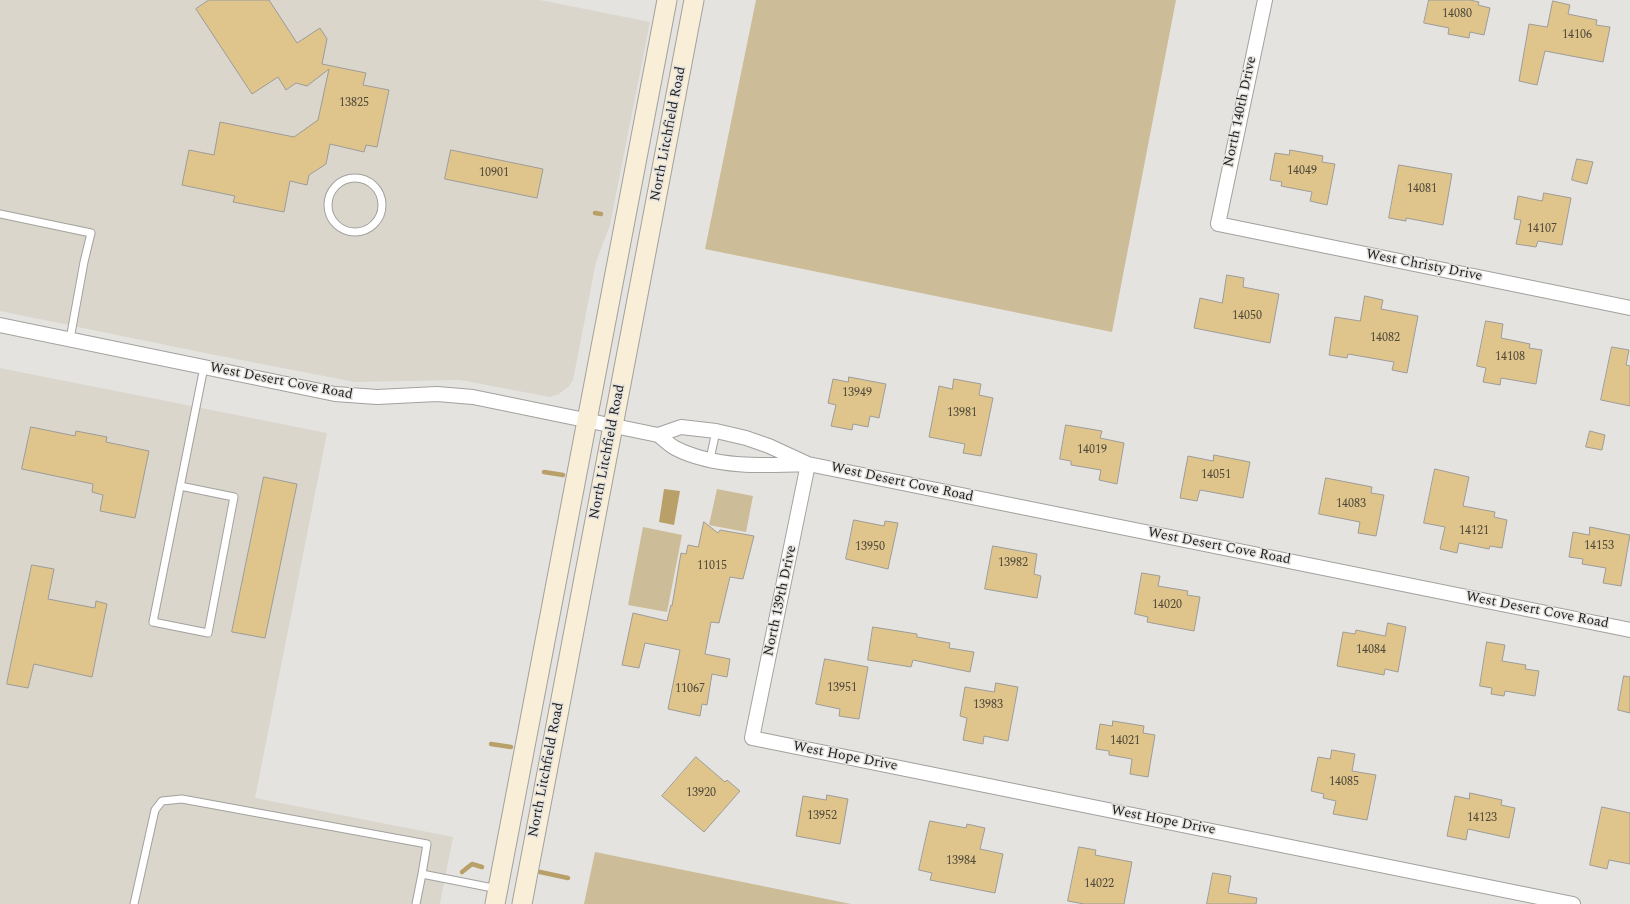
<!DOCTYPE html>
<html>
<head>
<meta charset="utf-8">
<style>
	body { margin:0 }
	canvas { display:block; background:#e4e3e0 }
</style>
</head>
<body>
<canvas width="1630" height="904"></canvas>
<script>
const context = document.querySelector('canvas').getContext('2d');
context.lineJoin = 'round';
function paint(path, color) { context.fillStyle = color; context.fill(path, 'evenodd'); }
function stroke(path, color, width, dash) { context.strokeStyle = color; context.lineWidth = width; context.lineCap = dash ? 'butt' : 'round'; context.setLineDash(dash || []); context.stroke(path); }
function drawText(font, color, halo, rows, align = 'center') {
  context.font = font + ' Spectral,serif'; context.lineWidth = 3; context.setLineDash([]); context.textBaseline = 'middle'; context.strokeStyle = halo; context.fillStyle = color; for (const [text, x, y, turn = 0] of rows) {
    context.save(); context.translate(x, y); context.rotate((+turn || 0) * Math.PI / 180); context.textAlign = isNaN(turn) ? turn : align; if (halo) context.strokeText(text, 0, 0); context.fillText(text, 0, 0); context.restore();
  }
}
paint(new Path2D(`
	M0,0H540L650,22L610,225L596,262L573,380L569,386L559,394L550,397L460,380L355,382L210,354L0,311Z
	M0,368L327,433L255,798L453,837L440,904H0Z`), '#dad6cc');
paint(new Path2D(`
	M756,0H1176L1112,332L705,249Z
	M717,489L753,496L746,532L709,525Z
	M643,527L682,535L667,612L628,605Z
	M595,852L851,904H584Z`), '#ccbc98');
paint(new Path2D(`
	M664,489L680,491L674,525L659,522Z`), '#b9a068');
stroke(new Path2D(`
	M595,213L601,214
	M544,472L563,475
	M491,744L511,747
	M462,872L472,864L482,867
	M540,872L568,878`), '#b9a068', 4.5);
const building = new Path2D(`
	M209,0H269L297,43L320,28L327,39L322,64L366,73L363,85L389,90L377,147L366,145L364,152L330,144L326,164L309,175L307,185L290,181L284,212L233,202L235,196L182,185L189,150L214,155L220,122L294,137L318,120L329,69L307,86L296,83L286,90L278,77L252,94L196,9Z
	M1429,0H1470L1479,2L1478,5L1490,8L1484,35L1470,32L1469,38L1448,34L1449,28L1424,23Z
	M1553,1L1570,5L1568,14L1597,20L1596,25L1610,27L1603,62L1545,51L1537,85L1519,81L1529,24L1547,27Z
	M451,150L543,169L537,198L445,179Z
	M1290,150L1323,156L1322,162L1335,164L1327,205L1310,201L1312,192L1281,186L1282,182L1270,180L1275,153L1289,155Z
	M1577,159L1593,162L1587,184L1572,180Z
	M1399,165L1452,174L1443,225L1406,218V221L1389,218Z
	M1544,193L1571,198L1562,245L1538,241L1536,247L1516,244L1521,220L1514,219L1518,196L1542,201Z
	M1227,275L1244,278L1243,287L1279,294L1270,343L1194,328L1200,298L1222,303Z
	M1365,296L1383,300L1381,309L1418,316L1407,373L1392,370L1394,362L1348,354L1347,358L1329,355L1335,317L1360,321Z
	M1486,321L1503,324L1501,338L1530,344L1529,348L1542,350L1536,384L1501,378L1500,385L1483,382L1486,368L1477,366Z
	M1612,347L1629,350L1626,365L1630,366V406L1601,400Z
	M849,377L886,384L879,418L870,416L868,427L853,424L852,430L831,426L836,405L828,403L833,379L848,382Z
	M954,379L981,384L979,395L993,398L981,456L963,453L965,444L929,437L939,386L952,389Z
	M1066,425L1102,431L1100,438L1124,443L1117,484L1099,480L1101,470L1071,465V461L1060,459Z
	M31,427L75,436L76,431L107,437L106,442L149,451L135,518L100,511L103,495L92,492L93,484L22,469Z
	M1590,431L1605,435L1602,450L1586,447Z
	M1214,455L1250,462L1243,498L1200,490L1197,501L1180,498L1188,456L1213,461Z
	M1435,469L1469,477L1463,506L1495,512L1494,517L1507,520L1502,548L1490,546L1489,549L1459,543L1457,553L1440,549L1445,527L1424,523Z
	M264,477L297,484L265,638L232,632Z
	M1326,478L1372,487L1371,493L1384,495L1376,536L1358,533L1360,522L1319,514Z
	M854,520L884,526L885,521L898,523L888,569L846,559Z
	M704,522L718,533L720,530L754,536L743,579L730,577L719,623L711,622L705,654L730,659L727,677L712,674L707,705L702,704L700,716L668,709L680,650L645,643L639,668L622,665L633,613L667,621L671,605L672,606L681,553L686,554L688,545L698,547Z
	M1590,527L1630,535L1621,586L1603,583L1606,568L1582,564L1583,559L1569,557L1573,532L1589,535Z
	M993,546L1037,554L1034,574L1041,576L1037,598L985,589Z
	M32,565L54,569L48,599L95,608L96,601L107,604L92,677L34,664L28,688L7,684Z
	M1142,573L1160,576L1158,586L1188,591L1187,595L1200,597L1194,631L1147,622L1148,617L1135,614Z
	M1388,623L1406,627L1398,672L1385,669L1384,675L1337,666L1343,632L1355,634L1356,630L1385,636Z
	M873,627L917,634V637L950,643L949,648L974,652L970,672L913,660L911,667L868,660Z
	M1487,642L1505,645L1502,661L1526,665L1525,669L1539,671L1535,696L1505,691L1504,696L1491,694L1492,688L1480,686Z
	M825,659L868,667L859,719L839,716L840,709L816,704Z
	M1624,676L1630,677V713L1618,710Z
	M996,683L1018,687L1008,741L984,736L983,744L963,740L967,718L960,716L965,687L994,692Z
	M1113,721L1144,726L1143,733L1155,735L1148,777L1130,774L1132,759L1109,755V751L1096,749L1100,724L1112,726Z
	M1332,750L1355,754L1352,771L1376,775L1367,820L1333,814L1336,801L1323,798L1324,794L1311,791L1318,757L1330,759Z
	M696,757L725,782L727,780L740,791L704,832L662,796Z
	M1470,793L1502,800L1501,805L1515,808L1509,838L1468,829L1466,840L1447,836L1455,796L1469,799Z
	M827,795L848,799L840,844L796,836L803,796L826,800Z
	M1602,807L1630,813V864L1609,860L1607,869L1590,865Z
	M930,821L966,828L967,824L985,828L980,849L1003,854L995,893L930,880L932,873L919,870Z
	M1079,847L1096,850L1095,855L1132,862L1124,904H1084L1068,901Z
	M1213,873L1231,876L1228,893L1257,898L1256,904H1207Z`);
paint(building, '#dfc58c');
stroke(building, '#9d9c99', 1);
const lane = new Path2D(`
	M328 205a27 27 0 1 1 54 0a27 27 0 1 1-54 0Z
	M0,214L91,233L84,262L70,339
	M710,459L716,431
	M180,486L234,497L208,633L153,622C170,537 187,452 204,367
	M134,904L155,810L162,801L182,799L427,844L422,874L498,889
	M416,904L422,874`);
const street = new Path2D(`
	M1265,0L1218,224L1630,308
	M0,325L335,394L377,397L437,394L473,397L658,435C664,439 669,445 675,448C714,468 764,466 806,464
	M658,435L681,427L716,431L746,438L769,446L808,464L1630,630
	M808,464L752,738L1573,904`);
const secondary = new Path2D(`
	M495,904L667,0
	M522,904L694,0`);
stroke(lane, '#a2a19e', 9);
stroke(street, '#a2a19e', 16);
stroke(secondary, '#a2a19e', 21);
stroke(lane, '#fff', 7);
stroke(street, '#fff', 14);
stroke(secondary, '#f9eed7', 19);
drawText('12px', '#4f4839', null, [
	["14080",1457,15],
	["14106",1577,36],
	["13825",354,104],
	["14049",1302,172],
	["10901",494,174],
	["14081",1422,190],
	["14107",1542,230],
	["14050",1247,317],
	["14082",1385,339],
	["14108",1510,358],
	["13949",857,394],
	["13981",962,414],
	["14019",1092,451],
	["14051",1216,476],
	["14083",1351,505],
	["14121",1474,532],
	["14153",1599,547],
	["13950",870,548],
	["13982",1013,564],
	["11015",712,567],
	["14020",1167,606],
	["14084",1371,651],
	["13951",842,689],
	["11067",690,690],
	["13983",988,706],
	["14021",1125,742],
	["14085",1344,783],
	["13920",701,794],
	["13952",822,817],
	["14123",1482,819],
	["13984",961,862],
	["14022",1099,885]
]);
drawText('14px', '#1f1e1d', '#e4e3e0', [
	["North 140th Drive",1241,112,-78],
	["North Litchfield Road",669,134,-79],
	["West Christy Drive",1424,266,11],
	["West Desert Cove Road",281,382,11],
	["North Litchfield Road",608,452,-79],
	["West Desert Cove Road",902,483,12],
	["West Desert Cove Road",1219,547,11],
	["North 139th Drive",781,601,-78],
	["West Desert Cove Road",1537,611,11],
	["West Hope Drive",845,757,11],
	["North Litchfield Road",547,770,-79],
	["West Hope Drive",1163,821,11]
]);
</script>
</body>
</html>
